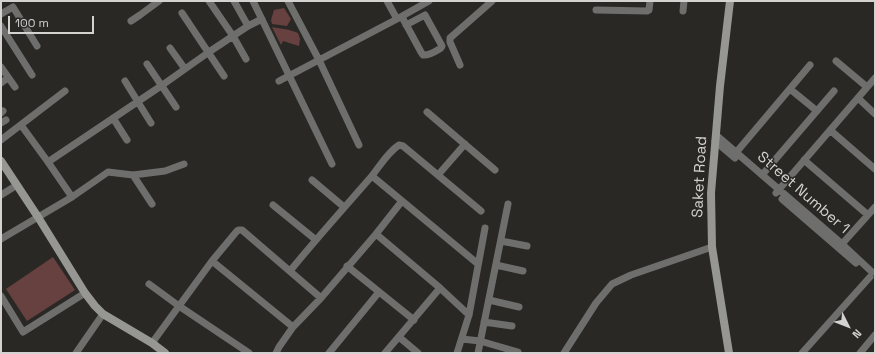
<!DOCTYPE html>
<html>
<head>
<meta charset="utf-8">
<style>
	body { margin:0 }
	#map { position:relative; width:876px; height:354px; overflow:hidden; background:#2a2825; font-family:"Space Grotesk",sans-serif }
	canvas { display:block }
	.frame { position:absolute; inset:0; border:2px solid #d4d2d1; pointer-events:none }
	.north { position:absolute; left:828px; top:306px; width:40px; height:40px; -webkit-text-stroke:3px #2a2825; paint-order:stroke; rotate:132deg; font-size:11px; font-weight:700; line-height:16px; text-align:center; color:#d4d2d1 }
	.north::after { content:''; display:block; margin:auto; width:14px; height:18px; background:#d4d2d1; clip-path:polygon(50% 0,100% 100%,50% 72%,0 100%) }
	.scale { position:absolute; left:8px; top:16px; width:86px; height:18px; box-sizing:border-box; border:2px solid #d4d2d1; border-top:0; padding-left:5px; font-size:12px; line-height:14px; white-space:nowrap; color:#d4d2d1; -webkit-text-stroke:3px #2a2825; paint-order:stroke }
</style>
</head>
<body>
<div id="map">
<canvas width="876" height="354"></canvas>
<div class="frame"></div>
<div class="north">N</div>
<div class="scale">100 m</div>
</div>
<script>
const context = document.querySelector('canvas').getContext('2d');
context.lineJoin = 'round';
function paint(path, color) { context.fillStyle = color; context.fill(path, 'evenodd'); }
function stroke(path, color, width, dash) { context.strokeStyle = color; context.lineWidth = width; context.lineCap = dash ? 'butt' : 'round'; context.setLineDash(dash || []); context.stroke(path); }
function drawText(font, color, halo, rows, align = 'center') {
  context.font = font + ' "Space Grotesk",sans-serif'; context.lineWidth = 3; context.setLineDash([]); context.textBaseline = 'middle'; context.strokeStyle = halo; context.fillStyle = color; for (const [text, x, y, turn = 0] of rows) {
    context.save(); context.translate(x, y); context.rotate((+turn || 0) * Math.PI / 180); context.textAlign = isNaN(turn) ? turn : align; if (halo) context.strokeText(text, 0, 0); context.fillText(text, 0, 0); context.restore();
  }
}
paint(new Path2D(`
	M284,8L291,19L287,26L272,24L271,20L274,10Z
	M272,27C282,29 289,29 298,33L300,39L299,46L283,41L281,45Z
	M53,257L75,290L27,321L6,289Z`), '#67413f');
stroke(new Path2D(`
	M209,1L233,36L246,59
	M234,1L248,26
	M253,1L332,164
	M288,1L319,60L359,145
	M387,1L397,19
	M596,10L647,11L649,10L650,1
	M683,11L684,1
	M182,13L224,76
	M1,14L13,7L37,46
	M402,17L421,52L423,55C429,56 436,51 441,48L442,46L425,15L406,25
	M131,21L140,15L159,1
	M1,26L32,75
	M170,48L185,69
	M836,61L867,87
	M147,64L176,107
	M460,65L450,42V38L492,1
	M1,67L15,87
	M125,81L151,123
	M279,81L397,19L429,1
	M1,83L8,78
	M790,89L817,111
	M858,98L875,114
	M427,112L495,170
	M1,113L3,111
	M113,118L127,140
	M1,123L6,120
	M21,125L48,162L72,197
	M830,130L875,169
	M716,135L842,244L872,272
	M1,140L65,91
	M715,141L735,158
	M734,155L810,65
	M804,160L868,215
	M48,162L161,86L209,52L248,26L262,19
	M133,175L152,204
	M438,175L465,144
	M762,175L834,91
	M372,176L478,264
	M312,180L344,207
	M776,193L875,78
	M1,195L17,185
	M782,199L856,263
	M273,205L316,240
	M376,234L440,288L469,315
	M1,239L72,197L108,172L133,175L165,171L184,164
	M501,241L527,246
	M842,244L875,207
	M212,261L293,327
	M496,265L523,271
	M347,266L414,320
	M290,271C316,239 344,208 371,177C380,166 387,153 399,145L403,146L481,211
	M149,284L179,306L249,353
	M1,296L23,332L85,293
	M489,300L519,307
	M484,322L512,326
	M399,337L418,353
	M462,339L480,341L518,352
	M152,343L179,306L212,261L237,231L239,230H242L321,298
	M76,353L103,314
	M276,353L279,347L293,327L321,298L376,234L402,201
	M329,353L379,292
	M385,353L440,288
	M457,353L469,315L485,228
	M478,353L508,204
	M564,353L596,303L612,284L631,275L712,247
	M802,353L870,277
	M860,353L875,335`), '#6e6e6d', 7);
stroke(new Path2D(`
	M1,161L38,217L85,293L95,306L103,314L152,343L165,353
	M729,353L712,247L711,193L720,86L730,1`), '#969693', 8);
drawText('15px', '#d4d2d1', '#2a2825', [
	["Saket Road",700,177,-87],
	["Street Number 1",803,193,41]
]);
</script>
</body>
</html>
